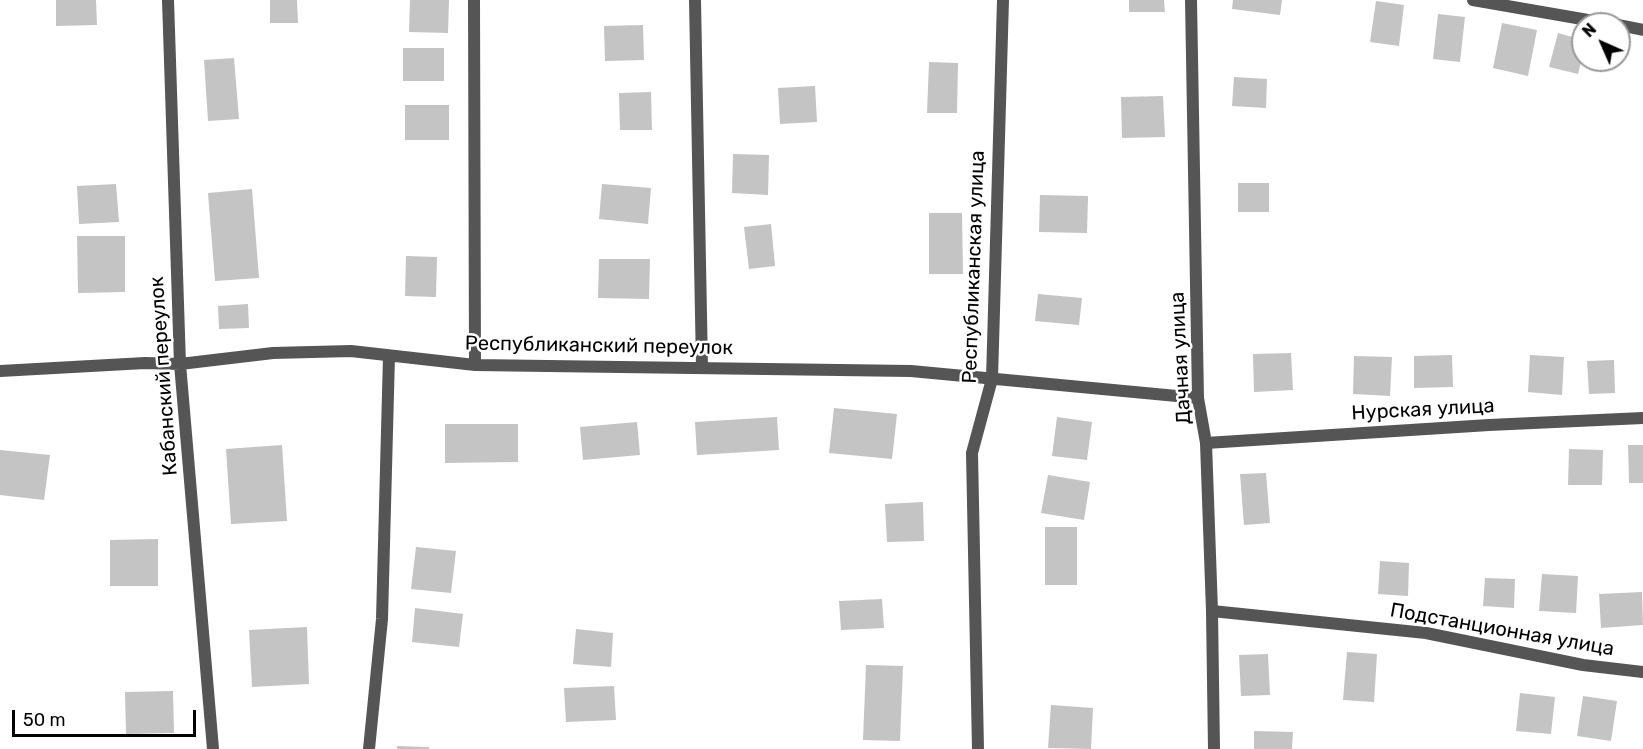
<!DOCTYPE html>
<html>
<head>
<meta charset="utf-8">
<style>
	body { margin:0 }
	#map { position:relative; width:1643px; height:749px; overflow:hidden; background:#fff; font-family:Rubik,sans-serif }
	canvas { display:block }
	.north { position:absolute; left:1571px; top:12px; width:60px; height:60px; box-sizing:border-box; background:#fff; border:2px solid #999; border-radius:50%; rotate:315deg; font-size:16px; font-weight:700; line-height:24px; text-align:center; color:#000 }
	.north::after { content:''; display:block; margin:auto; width:21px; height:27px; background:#000; clip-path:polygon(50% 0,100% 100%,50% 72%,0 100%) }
	.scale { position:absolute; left:12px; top:710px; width:184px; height:27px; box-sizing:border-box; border:3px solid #000; border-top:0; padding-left:8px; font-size:18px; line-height:21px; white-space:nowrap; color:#000; -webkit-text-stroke:4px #fff; paint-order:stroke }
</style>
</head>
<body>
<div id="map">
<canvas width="1643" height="749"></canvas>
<div class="north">N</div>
<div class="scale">50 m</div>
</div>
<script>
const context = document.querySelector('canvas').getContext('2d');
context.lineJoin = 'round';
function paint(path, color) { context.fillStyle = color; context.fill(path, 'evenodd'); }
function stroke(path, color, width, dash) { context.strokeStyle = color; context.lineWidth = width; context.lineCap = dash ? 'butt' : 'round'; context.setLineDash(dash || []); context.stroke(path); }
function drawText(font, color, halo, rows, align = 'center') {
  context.font = font + ' Rubik,sans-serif'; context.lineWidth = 5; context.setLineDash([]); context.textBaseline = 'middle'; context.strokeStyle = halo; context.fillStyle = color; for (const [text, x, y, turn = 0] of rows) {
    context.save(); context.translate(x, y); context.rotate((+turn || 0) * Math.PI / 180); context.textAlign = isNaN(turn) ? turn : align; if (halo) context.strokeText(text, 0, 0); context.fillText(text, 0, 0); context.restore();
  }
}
paint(new Path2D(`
	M56,0H96L97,25L56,26Z
	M270,0H297L298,23H270Z
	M410,0H449L448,33L409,32Z
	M1129,0H1164L1165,12H1129Z
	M1233,0H1282L1280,15L1232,9Z
	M1376,1L1404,5L1399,46L1370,42Z
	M1438,14L1465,17L1460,62L1433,59Z
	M1502,23L1537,30L1528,76L1493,68Z
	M643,25L644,60L605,61L604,26Z
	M1558,33L1583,40V55L1578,74L1549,67Z
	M403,48H444V81H403Z
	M234,58L239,119L208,121L204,60Z
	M929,62L958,63L957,113H927Z
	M1234,77L1267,79L1266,108L1232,106Z
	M815,86L817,122L780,124L778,88Z
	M651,92L652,130H620L619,93Z
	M1163,96L1165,137L1122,138L1121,97Z
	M405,105H449V140H405Z
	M733,154L769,155L768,195L732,193Z
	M1238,183H1269V212H1238Z
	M116,184L119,222L79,224L77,186Z
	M602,184L651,188L648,224L599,219Z
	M252,189L259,278L215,281L208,193Z
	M1040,195L1088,196L1087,233L1039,232Z
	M929,213H962L963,274H929Z
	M771,224L775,266L749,269L744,227Z
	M77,236H125V292L78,293Z
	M406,256L437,257L436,297L405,296Z
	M599,259H650L649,299L598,298Z
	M1038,294L1082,298L1079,325L1035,321Z
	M248,304L249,328L219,329L218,306Z
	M1291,353L1293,390L1254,392L1253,354Z
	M1452,355L1453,387L1414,388V356Z
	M1530,355L1564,357L1562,395L1528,392Z
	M1354,356L1392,357L1390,396L1353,394Z
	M1614,360L1615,393L1589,394L1587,361Z
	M834,408L897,414L892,459L829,453Z
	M777,417L779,450L697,455L695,422Z
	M1057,417L1092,422L1087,460L1052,456Z
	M637,422L640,455L583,460L580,427Z
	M445,424H518V462L445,463Z
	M282,445L287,521L231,524L226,449Z
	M1628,445H1643V483H1629Z
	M1569,449L1603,450L1602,485H1568Z
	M0,450L50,455L44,500L0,495Z
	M1266,473L1270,523L1244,525L1240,474Z
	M1048,475L1090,482L1084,520L1041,513Z
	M923,502L924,541L887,542L885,504Z
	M1045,527H1077V585H1045Z
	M158,539V586H110V540Z
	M416,547L456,551L451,593L411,589Z
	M1380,561L1409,563L1408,596L1378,594Z
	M1542,574L1578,576L1576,613L1539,611Z
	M1485,578L1515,579L1514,608L1483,606Z
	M1642,592L1643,625L1601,628L1599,594Z
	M882,599L884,628L841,630L839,601Z
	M415,608L463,614L459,647L412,642Z
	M307,627L309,684L252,687L249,630Z
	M576,629L613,633L611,667L573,664Z
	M1347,652L1377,654L1374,702L1343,700Z
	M1268,654L1270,695L1241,696L1239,655Z
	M866,665L903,666L900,741L863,740Z
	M614,686L616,720L566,722L564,688Z
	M173,691L174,733L126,734L125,692Z
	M1520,693L1555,697L1551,734L1516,731Z
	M1583,696L1617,701L1611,741L1577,736Z
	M1051,705L1093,708L1091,749L1048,748Z
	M1254,731L1293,732L1292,749H1254Z
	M397,746L429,747V749H397Z`), '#c4c4c4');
stroke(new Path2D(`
	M168,0L180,364L213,749
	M474,0L475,365
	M695,0L702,367
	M1473,0L1611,24
	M1619,25L1643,30
	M0,371L145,363L180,364L273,353L351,351L475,365L911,371L1198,398
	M1206,443L1489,425L1643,418
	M1212,611L1426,633L1583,665L1643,672
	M369,749L382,619L389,356
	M978,749L972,453L992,379L1003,0`), '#555', 12);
stroke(new Path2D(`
	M1191,0L1198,398L1206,443L1212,611L1214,749`), '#555', 12);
drawText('20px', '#000', '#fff', [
	["Республиканская улица",974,267,-88],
	["Республиканский переулок",599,346,1],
	["Дачная улица",1181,358,-93],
	["Кабанский переулок",164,376,-94],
	["Нурская улица",1423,410,-3],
	["Подстанционная улица",1502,630,10]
]);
</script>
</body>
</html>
